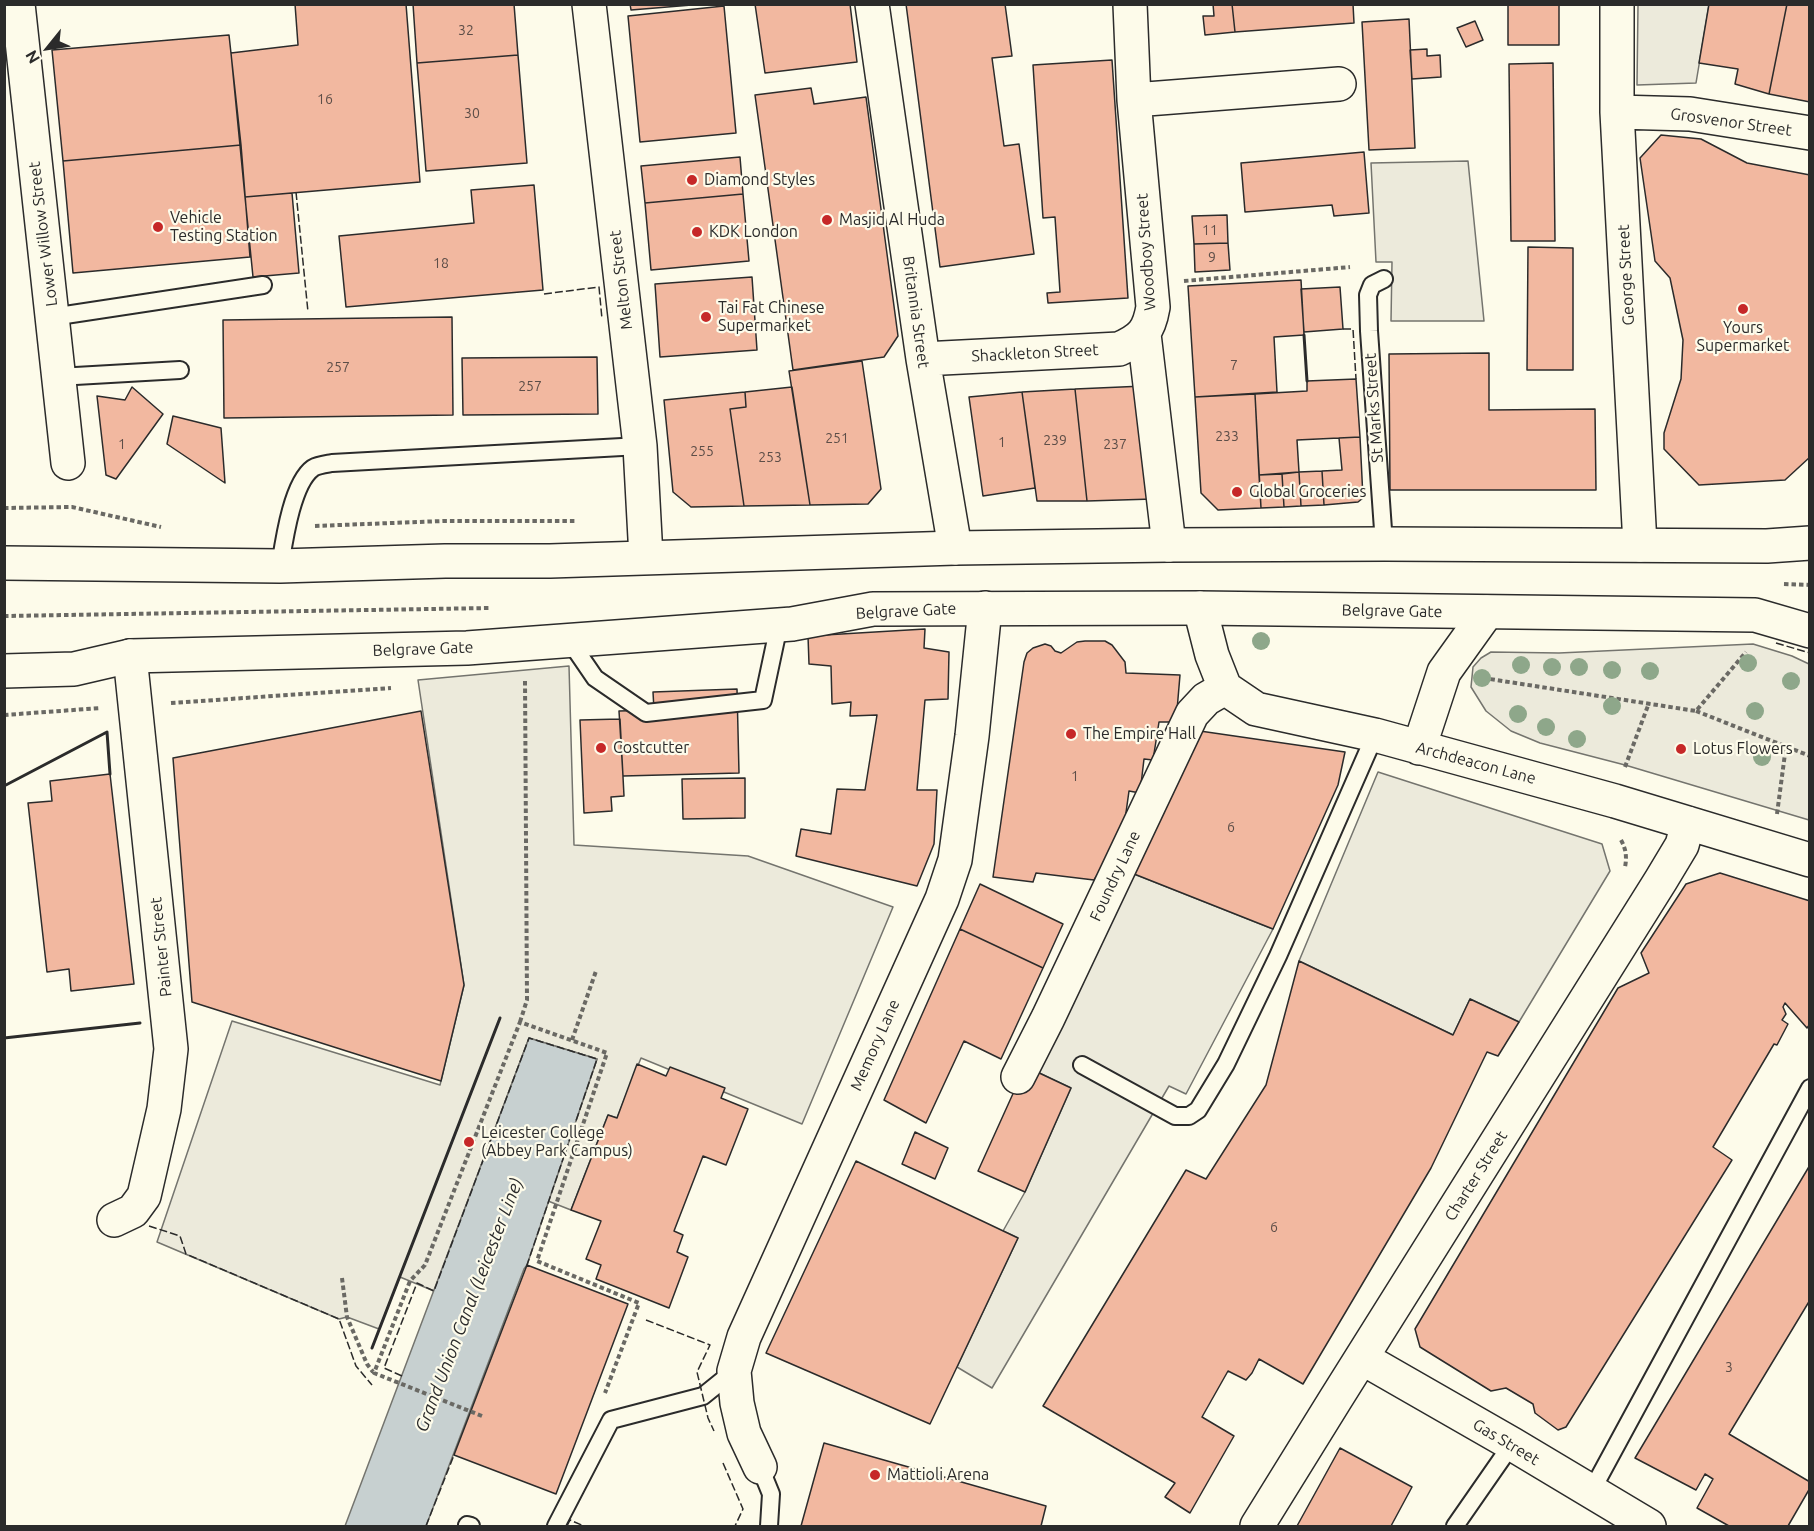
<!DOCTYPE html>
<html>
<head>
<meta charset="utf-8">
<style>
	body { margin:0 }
	#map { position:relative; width:1814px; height:1531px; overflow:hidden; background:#fdfbea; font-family:Ubuntu,sans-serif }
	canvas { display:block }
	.frame { position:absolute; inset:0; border:6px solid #2b2b2b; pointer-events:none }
	.north { position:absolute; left:18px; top:18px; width:60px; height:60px; -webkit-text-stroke:4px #fdfbea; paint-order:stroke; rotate:240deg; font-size:16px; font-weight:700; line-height:24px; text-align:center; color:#2b2b2b }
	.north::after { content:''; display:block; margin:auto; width:21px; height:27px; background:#2b2b2b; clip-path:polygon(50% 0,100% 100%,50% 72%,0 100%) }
</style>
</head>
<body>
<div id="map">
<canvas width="1814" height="1531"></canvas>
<div class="frame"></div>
<div class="north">N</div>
</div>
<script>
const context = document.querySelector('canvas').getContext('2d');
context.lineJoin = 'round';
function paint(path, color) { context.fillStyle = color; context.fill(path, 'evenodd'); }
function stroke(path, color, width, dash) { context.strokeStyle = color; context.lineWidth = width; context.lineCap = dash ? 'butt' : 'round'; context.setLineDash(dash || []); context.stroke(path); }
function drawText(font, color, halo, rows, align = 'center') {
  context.font = font + ' Ubuntu,sans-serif'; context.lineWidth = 4.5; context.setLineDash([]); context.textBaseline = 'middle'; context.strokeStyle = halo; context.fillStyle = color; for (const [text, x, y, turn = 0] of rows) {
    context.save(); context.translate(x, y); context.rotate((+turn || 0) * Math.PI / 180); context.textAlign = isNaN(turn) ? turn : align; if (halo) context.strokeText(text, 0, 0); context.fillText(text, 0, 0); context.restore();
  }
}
const parking = new Path2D(`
	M1638,5H1709L1696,83L1637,85Z
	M1468,161L1484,321H1391L1392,262H1376L1371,163Z
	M1753,644L1792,656L1809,664V820L1625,765L1540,743L1511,731L1486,711L1471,687L1473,667L1481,658L1491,652L1559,653Z
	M569,666L574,845L748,856L893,907L802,1124L641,1058L617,1118L608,1115L571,1210L548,1201L597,1059L529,1038L434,1291L400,1277L379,1329L347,1317L339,1319L157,1242L232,1021L440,1085L464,985L418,680Z
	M1378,772L1602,844L1610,871L1519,1022L1470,999L1453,1035L1299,961Z
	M1124,870L1273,929L1186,1094L1169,1086L992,1388L957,1367L1018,1238L1003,1231L1025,1192L1071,1088L1035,1071Z`);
paint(parking, '#eceadb');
stroke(parking, '#74746e', 1.5);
const water = new Path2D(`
	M529,1038L597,1059L527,1265L524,1269L426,1526H345Z`);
paint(water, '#c7d0d0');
stroke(water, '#74746e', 1.5);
const building = new Path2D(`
	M295,4H406L420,182L245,197L231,53L298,45Z
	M413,4H514L518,55L417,63Z
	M630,4H704L631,10Z
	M755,4H850L857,62L765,73Z
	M906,4H1005L1012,56L992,58L1004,146L1019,144L1034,254L940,267Z
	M1213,4H1232L1235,32L1205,35L1203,16H1214Z
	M1232,4H1353L1354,23L1235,32Z
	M1508,4H1559V45H1508Z
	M1709,4H1787L1769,94L1735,84L1738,69L1699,63Z
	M1787,4H1810V102L1769,94Z
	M724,6L736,133L640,142L628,16Z
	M1409,19L1415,148L1369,150L1362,22Z
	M1475,21L1483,40L1466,47L1457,28Z
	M229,35L241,145L63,161L52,50Z
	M1427,49V56L1440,55L1441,77L1412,79L1410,50Z
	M518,55L527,163L426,171L417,63Z
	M1112,60L1128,298L1048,303L1047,293L1060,292L1055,217L1043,218L1033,65Z
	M1553,63L1555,241H1511L1509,64Z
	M811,88L814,104L866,97L898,336L884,357L793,370L755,95Z
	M1661,135L1701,139L1747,163L1810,175V457L1785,480L1699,485L1664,449V433L1681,379L1683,340L1670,278L1655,261L1640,158Z
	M241,145L250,257L73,273L63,161Z
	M1364,152L1369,213L1334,216L1332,205L1245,212L1241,163Z
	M740,157L743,194L645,203L641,166Z
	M534,185L543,290L346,307L339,236L474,223L471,190Z
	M292,193L299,273L253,277L245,197Z
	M743,194L749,261L651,270L645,203Z
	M1227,215L1228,243L1194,244L1192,216Z
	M1228,243L1230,270L1195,272L1194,244Z
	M1528,247L1573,248V370H1527Z
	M752,277L757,350L660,357L655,284Z
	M1301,280L1304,335L1274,337L1277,392L1195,397L1188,286Z
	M1340,287L1343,329L1304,332L1301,289Z
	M452,317L453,415L224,418L223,320Z
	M1489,353V410L1595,409L1596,490H1390L1389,354Z
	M597,357L598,414L463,415L462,358Z
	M862,361L881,489L868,504L810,505L789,371Z
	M1356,379L1360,437L1297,440L1299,472L1259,475L1255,394L1307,391V381Z
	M1144,386L1153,499L1087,501L1075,389Z
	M132,387L163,414L116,479L106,475L97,396L125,400Z
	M792,387L810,505L744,506L730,409L746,407L745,392Z
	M1075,389L1087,501H1037L1022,392Z
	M745,392L746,407L730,409L744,506L691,507L673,492L664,400Z
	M1022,392L1035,488L983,496L969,397Z
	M1255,394L1261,508L1218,510L1201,493L1195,397Z
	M173,416L221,428L225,483L167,444Z
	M1360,437L1363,498L1358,502L1324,505L1322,471L1342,470L1339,438Z
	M1322,471L1324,505L1301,506L1299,472Z
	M1299,472L1301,506L1284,507L1282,474Z
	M1282,474L1284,507L1261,508L1259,475Z
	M925,629L924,648L949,652L948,699L925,700L917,790H937L934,844L917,886L796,856L801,829L831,834L837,789L865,790L877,715L850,716L851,702L832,704L831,666L809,664L808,636Z
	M1085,641H1105L1112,645L1125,662L1126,673L1180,675L1176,722H1159L1153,760L1144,759L1140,793L1129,791L1123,834L1094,880L1036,873L1033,882L993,877L1024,662L1027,653L1033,648L1045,644L1051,646L1055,651L1061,653L1077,642Z
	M737,689L739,773L623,776L619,711L654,710L653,692Z
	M421,711L464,985L441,1081L192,1002L173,758Z
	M620,719L624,796L611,797L612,811L584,813L580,720Z
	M1193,730L1345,752L1338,785L1273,929L1124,870Z
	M110,774L134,984L71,991L69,969L47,972L28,803L52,801L50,781Z
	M745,778V818L683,819L682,779Z
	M1720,873L1810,901V1024L1807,1028L1785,1003L1783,1007L1786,1014L1782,1020L1788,1024L1777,1045L1774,1044L1713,1147L1732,1160L1566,1427L1558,1430L1535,1413L1533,1404L1506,1388L1491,1391L1420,1347L1415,1329L1618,988L1649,973L1641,953L1686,884Z
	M980,884L1063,924L1043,968L960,929Z
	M960,929L1043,968L1001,1059L964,1041L926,1123L884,1100Z
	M1299,961L1453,1035L1470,999L1519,1022L1498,1056L1487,1052L1431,1168L1303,1384L1259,1359L1252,1373L1246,1380L1228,1371L1202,1417L1234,1436L1190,1513L1165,1497L1175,1483L1043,1406L1186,1170L1206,1179L1266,1085Z
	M637,1064L666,1076L670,1067L725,1088L721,1098L748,1109L726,1165L703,1156L674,1231L683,1235L677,1252L688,1257L669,1308L596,1279L601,1265L586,1259L601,1221L571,1210L608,1115L617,1118Z
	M1035,1071L1071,1088L1025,1192L978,1171L1016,1087Z
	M915,1132L948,1148L935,1179L902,1164Z
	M856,1161L1018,1238L930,1424L766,1353Z
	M1810,1165V1300L1729,1434L1810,1482V1488L1788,1526H1729L1697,1508L1713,1479L1705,1474L1696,1490L1635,1458Z
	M527,1265L628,1304L556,1494L454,1455Z
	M824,1443L1046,1506L1041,1526H801Z
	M1340,1448L1412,1487L1391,1526H1297Z`);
paint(building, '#f2b8a0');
stroke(building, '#2b2b2b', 1.5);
const lane = new Path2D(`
	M1384,279L1372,285L1368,295L1369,331L1384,544
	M52,317L263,285
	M58,377L180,370
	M280,566C284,541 292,483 313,468C318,465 327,464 332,463L640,446
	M569,640L595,678L646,713L763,700L779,625
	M1082,1065L1175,1116H1189L1198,1110L1226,1064L1278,956L1375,735
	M760,1467L771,1494L769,1526
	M1591,1492L1810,1088
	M467,1525L471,1526
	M556,1526L611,1420L703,1396L734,1371
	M1455,1526L1512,1444`);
const street = new Path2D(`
	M18,4L68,463
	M589,4L640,446L646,557
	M872,4L923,359L955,548
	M1617,4V112L1640,545
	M1134,100L1339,84
	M1617,112L1690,114L1810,133
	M1144,334L1169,545
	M923,359L1119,349C1142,339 1149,331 1153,307L1134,100L1130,4
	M1200,608L1212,655L1225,688L1256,709L1375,735L1615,801L1810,860
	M1419,748L1444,672L1487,612
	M1018,1077L1048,1018L1192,714L1206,699L1225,688
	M114,1220L133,1211L144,1196L164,1109L171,1049L130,656
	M1362,1358L1512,1444L1649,1526
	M760,1467L744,1433L737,1403L734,1371L744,1337L942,899L955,860L972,736L985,608
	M1257,1526L1335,1400L1661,880L1682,845L1688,823`);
const primary = new Path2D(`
	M4,563L280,566L445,561H550L955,548L1169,545L1384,544L1767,546L1810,543
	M4,671L74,669L130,656L467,648L792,624L873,609L1200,608L1755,615L1810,631`);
stroke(lane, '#2b2b2b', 20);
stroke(street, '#2b2b2b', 36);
stroke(primary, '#2b2b2b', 36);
stroke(new Path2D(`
	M1184,281L1350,267
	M4,508L72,507L161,527
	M315,526L443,521H577
	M1784,584L1810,585
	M4,616L490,608
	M1483,678L1696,711L1746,652
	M171,703L391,688
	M1696,711L1810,756
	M4,715L101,708
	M1625,767L1649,703
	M1777,814L1786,746
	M1621,840C1626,849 1627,857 1625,867
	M520,1022L527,1000L525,679
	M572,1040L596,971
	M342,1278L347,1317L367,1364L373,1372
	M482,1416L374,1373L410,1281L425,1265L520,1022L607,1053L537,1261L639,1303L605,1393`), '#6a6964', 4, [4.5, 3]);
stroke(lane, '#fdfbea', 16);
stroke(street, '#fdfbea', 33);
stroke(primary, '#fdfbea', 33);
stroke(new Path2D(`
	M296,192L308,312
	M544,294L599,287L602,319
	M1343,329H1353L1356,379
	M1776,643L1810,653
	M149,1226L180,1236L186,1254L339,1319L356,1366L372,1385
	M646,1320L710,1345L697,1372L708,1418L714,1431
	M402,1376L384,1368L417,1283L434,1291L529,1038L597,1059L527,1265
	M723,1463L743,1509L735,1526
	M426,1526L454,1455
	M567,1526L570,1520L584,1526`), '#2b2b2b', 1.5, [8, 3]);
stroke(new Path2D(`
	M1304,335L1307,381
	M4,786L107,732L110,774
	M4,1038L140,1023
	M372,1348L500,1018`), '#2b2b2b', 3);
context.fillStyle = '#8ea78a';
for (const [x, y] of [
	[1261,641],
	[1748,663],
	[1521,665],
	[1552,667],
	[1579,667],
	[1612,670],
	[1650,671],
	[1482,678],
	[1791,681],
	[1612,706],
	[1755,711],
	[1518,714],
	[1546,727],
	[1577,739],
	[1762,757]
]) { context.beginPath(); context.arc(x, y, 9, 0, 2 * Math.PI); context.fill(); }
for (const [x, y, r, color] of [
	[692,180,6,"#c62828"],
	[827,220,6,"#c62828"],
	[158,227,6,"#c62828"],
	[697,232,6,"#c62828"],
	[1743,309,6,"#c62828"],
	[706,317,6,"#c62828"],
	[1237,492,6,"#c62828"],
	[1071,734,6,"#c62828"],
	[601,748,6,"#c62828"],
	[1681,749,6,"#c62828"],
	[469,1142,6,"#c62828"],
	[875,1475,6,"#c62828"]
]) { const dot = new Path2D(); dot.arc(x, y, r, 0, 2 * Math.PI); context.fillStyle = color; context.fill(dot); stroke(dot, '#fdfbea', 2); }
drawText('14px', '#5d4e48', null, [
	["32",466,30],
	["16",325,99],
	["30",472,113],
	["11",1210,230],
	["9",1212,257],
	["18",441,263],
	["7",1234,365],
	["257",338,367],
	["257",530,386],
	["233",1227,436],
	["251",837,438],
	["239",1055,440],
	["1",1002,442],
	["1",122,444],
	["237",1115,444],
	["255",702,451],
	["253",770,457],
	["1",1075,776],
	["6",1231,827],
	["6",1274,1227],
	["3",1729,1367]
]);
drawText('16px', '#2b2b2b', '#fdfbea', [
	["Grosvenor Street",1731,122,8],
	["Lower Willow Street",43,234,-97],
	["Woodboy Street",1146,252,-94],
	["George Street",1626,275,-93],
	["Melton Street",621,280,-97],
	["Britannia Street",916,312,82],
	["Shackleton Street",1035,353,-3],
	["St Marks Street",1374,408,-94],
	["Belgrave Gate",906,611,-3],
	["Belgrave Gate",1392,611,1],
	["Belgrave Gate",423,649,-2],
	["Archdeacon Lane",1476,763,15],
	["Foundry Lane",1115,876,-65],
	["Painter Street",161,947,-96],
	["Memory Lane",875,1045,-66],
	["Charter Street",1476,1176,-58],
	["Gas Street",1506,1442,31]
]);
drawText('16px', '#2b2b2b', '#fdfbea', [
	["Diamond Styles",704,180],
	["Vehicle",170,218],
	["Testing Station",170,236],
	["Masjid Al Huda",839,220],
	["KDK London",709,232],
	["Tai Fat Chinese",718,308],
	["Supermarket",718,326],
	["Yours",1743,328,"center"],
	["Supermarket",1743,346,"center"],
	["Global Groceries",1249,492],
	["The Empire Hall",1083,734],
	["Costcutter",613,748],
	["Lotus Flowers",1693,749],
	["Leicester College",481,1133],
	["(Abbey Park Campus)",481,1151],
	["Mattioli Arena",887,1475]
], 'left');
drawText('italic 18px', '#2b2b2b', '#fdfbea', [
	["Grand Union Canal (Leicester Line)",469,1305,-69]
]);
</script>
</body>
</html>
